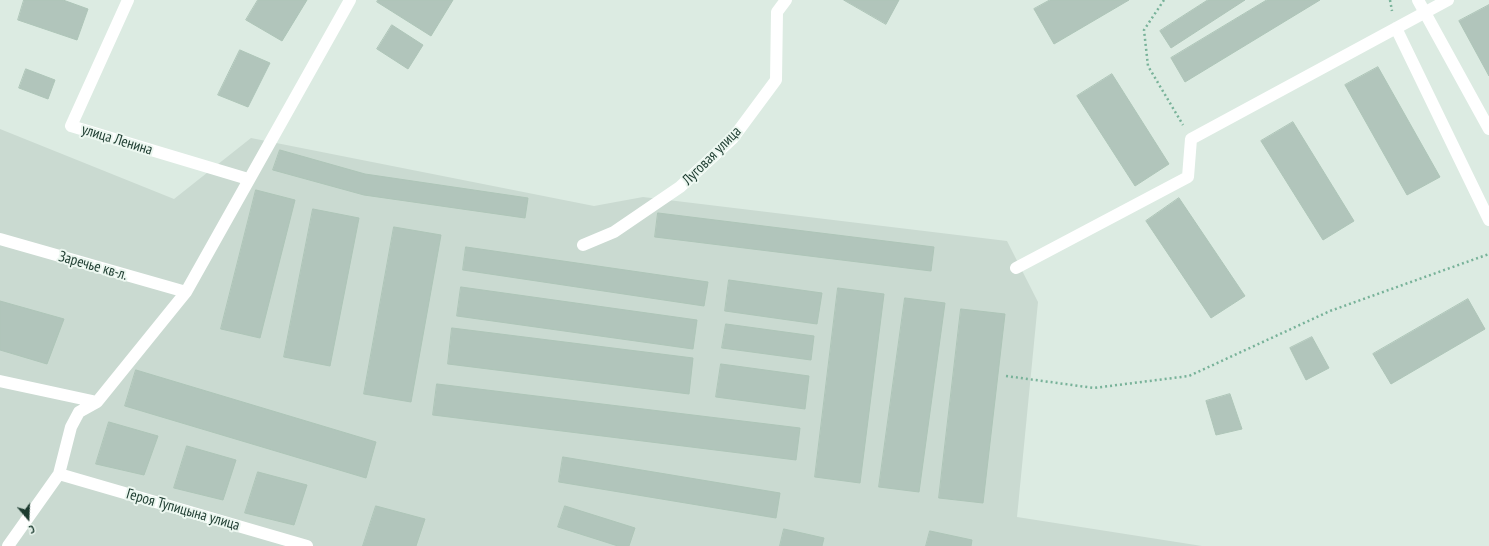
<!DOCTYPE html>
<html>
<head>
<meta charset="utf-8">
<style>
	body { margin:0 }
	#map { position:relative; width:1489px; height:546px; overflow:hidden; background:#dcebe2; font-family:"PT Sans Narrow",sans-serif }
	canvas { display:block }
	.north { position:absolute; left:8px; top:498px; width:40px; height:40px; -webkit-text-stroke:3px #ecf7f0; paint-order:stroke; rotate:161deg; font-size:11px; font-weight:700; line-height:16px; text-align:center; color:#1c3b2f }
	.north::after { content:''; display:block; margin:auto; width:14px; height:18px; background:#1c3b2f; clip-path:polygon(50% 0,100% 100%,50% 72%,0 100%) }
</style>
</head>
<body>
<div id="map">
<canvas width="1489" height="546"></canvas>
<div class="north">С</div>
</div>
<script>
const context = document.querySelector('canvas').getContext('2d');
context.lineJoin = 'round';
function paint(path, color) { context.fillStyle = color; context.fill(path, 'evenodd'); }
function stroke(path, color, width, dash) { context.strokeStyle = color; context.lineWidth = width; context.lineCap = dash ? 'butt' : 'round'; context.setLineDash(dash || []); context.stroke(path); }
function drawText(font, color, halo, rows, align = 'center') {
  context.font = font + ' "PT Sans Narrow",sans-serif'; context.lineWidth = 4; context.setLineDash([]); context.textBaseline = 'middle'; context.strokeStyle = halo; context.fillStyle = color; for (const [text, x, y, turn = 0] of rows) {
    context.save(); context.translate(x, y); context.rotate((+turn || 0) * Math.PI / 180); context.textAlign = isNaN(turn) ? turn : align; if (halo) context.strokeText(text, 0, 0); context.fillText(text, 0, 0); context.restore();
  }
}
paint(new Path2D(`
	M0,129L174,199L251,138L594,206L643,197L1007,241L1038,302L1017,517L1202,546H0Z`), '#cadad1');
const building = new Path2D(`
	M24,0H63L88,9L77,40L18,20Z
	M258,0H307L282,41L246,20Z
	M378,0H453L431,36L377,2Z
	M844,0H899L886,24Z
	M1050,0H1129L1054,44L1034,9Z
	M1208,0H1245L1171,48L1160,31Z
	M1267,0H1320L1185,82L1171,58Z
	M1489,5V76L1459,21Z
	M392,25L423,45L408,69L377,49Z
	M240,50L270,63L248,107L218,95Z
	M1378,67L1440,177L1407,195L1345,85Z
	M26,69L55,80L48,99L19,88Z
	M1112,74L1169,164L1135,186L1077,96Z
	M1293,122L1354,221L1323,240L1261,141Z
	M280,150L365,174L528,198L525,218L364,195L273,170Z
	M256,190L295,200L260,338L221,329Z
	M1179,198L1245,296L1211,318L1146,221Z
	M313,209L359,218L330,366L284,357Z
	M658,213L934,247L931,271L655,237Z
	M394,227L441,235L411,402L364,394Z
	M466,247L708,282L704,306L463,270Z
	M729,280L822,293L817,324L725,311Z
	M461,287L697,320L693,349L457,316Z
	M838,288L884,294L860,483L815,477Z
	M905,298L945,303L919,492L879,487Z
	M1468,299L1485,329L1391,384L1373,354Z
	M0,301L64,319L47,364L0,350Z
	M961,309L1005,314L983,503L939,498Z
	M726,324L814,336L811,360L722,348Z
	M452,328L693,358L689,394L448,364Z
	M1312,337L1329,368L1306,380L1290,348Z
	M721,364L809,376L805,409L716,397Z
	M136,370L376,442L366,478L125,406Z
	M437,384L800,428L796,460L433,415Z
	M1230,394L1242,429L1216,435L1206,401Z
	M109,422L158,436L144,475L96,464Z
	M187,446L236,460L223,500L174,488Z
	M563,457L780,493L776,518L559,482Z
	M258,472L307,485L294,525L245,513Z
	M376,506L425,519L416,546H363Z
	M565,506L635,528L629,546H618L558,527Z
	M784,529L824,538L822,546H780Z
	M930,531L972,540L971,546H926Z`);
paint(building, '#b1c5bb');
stroke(building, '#aec5b8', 1);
stroke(new Path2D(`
	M1164,0L1144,30L1148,66L1183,125
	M1390,0L1392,11
	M1006,376L1094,388L1189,376L1330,311L1489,254`), '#78b299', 2.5, [2, 3]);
stroke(new Path2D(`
	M1396,28L1489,220
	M1016,268L1188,177L1191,139L1448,0`), '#fff', 12);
stroke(new Path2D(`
	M128,0L71,126L248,179
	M1418,0L1489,129
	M0,239L186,292
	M583,245L614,232L680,187L733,138L776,80L777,12L786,0
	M0,381L97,402
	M59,474L307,546
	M8,546L59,474L71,427L79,412L97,402L186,292L350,0`), '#fff', 12);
drawText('15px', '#1c3b2f', '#ecf7f0', [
	["улица Ленина",117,140,17],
	["Луговая улица",712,156,-45],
	["Заречье кв-л.",93,266,16],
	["Героя Тупицына улица",183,510,16]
]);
</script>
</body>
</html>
